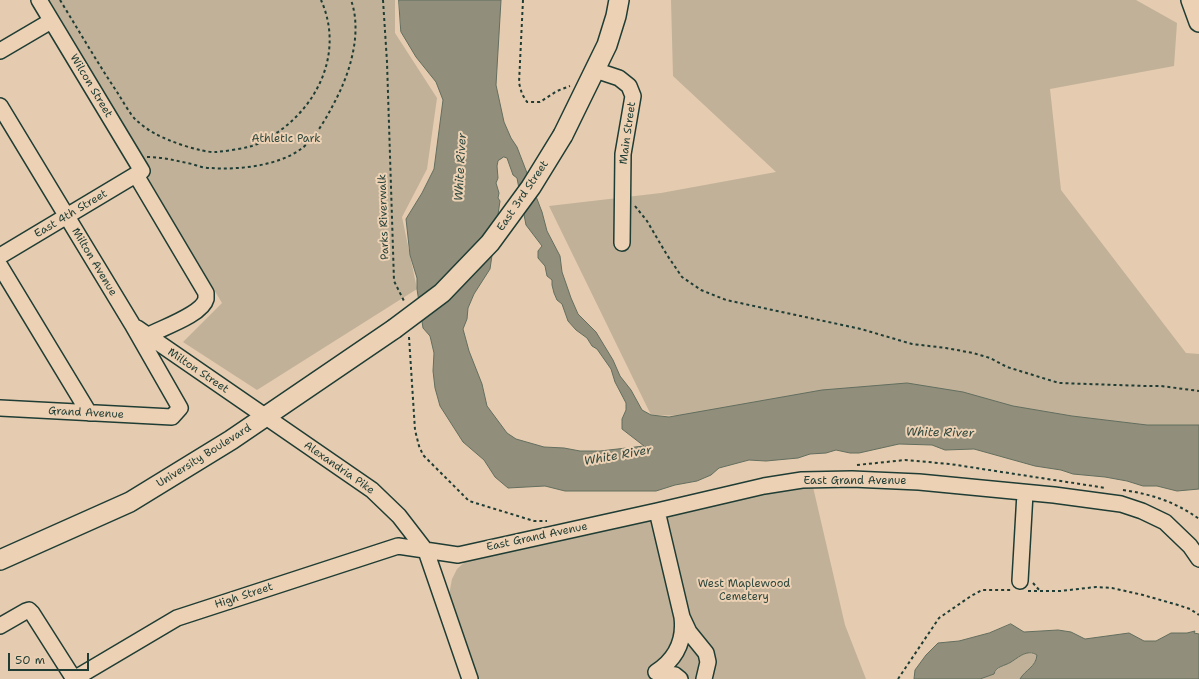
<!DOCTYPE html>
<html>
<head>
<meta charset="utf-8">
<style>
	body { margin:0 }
	#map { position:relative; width:1199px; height:679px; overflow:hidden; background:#e5cbaf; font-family:"Shantell Sans",sans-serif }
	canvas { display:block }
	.scale { position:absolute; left:8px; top:653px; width:81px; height:18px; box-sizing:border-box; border:2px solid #1f3d34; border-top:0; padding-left:5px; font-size:12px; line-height:14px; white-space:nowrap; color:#1f3d34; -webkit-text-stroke:3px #edd1b4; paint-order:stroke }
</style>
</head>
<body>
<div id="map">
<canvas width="1199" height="679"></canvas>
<div class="scale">50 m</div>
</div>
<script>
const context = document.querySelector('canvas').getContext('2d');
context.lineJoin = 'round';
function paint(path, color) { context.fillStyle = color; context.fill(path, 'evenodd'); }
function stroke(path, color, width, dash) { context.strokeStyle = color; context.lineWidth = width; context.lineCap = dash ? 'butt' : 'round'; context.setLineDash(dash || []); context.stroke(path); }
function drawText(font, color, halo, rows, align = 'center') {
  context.font = font + ' "Shantell Sans",sans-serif'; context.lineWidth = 4; context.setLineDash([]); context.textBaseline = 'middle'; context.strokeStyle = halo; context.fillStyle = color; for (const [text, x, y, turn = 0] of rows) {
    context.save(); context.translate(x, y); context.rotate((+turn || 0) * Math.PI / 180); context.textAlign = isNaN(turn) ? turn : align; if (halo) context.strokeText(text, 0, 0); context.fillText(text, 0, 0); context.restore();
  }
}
paint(new Path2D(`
	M42,0H395V33L437,98L427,169L402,217L417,289L257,390L183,342L222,303Z
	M671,0H1136L1177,23L1174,66L1050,89L1061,190L1186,353L1199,354V428L651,415L549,206L661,193L776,172L673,76Z
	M813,487L845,625L866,679H476L449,595L452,579L457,569L467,560L484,556L688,512L757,494Z
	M1027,653L1037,655C1036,667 1025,670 1020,679H980L994,674C997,667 1019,656 1027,653Z`), '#c0b198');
const water = new Path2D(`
	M399,0H501L496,85L504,122L511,138L517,147L542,212L547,231L560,256L562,272L571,298L578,314L596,332L613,360L620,376L631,390L642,410L651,415L669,417L822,390L907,383L963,392L1013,406L1072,416L1147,425H1199V489L1177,491L1157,486H1143L1127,481L1105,477L1073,474L1061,470L1035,466L974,449L945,450L932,445L899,444L859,453H850L836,450L826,453L810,454L798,458L766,461L749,460L719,468L711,475L697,481L675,485L656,491H565L545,486L508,488L495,477L484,460L463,442L440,406L435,388L433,371L434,353L430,336L423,328L417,289V278L410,255L406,219L422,193L434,169L443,100L436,82L416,57L401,32ZM504,157L507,158L513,175L517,178L526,225L542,246L538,251V258L545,266L547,276L552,280V285L554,293L557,300L562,304L568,321L576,330L587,338L592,346L597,349L611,369L615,382L626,403V410L622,419V429L644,446L600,451H580L564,448L544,447L516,439L507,433L487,406L482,384L469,351L463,329L467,319L468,308L474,294L490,269L500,201L498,198L499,193L496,183L498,178L497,166L498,161Z
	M1011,624L1024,632L1058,630L1071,632L1085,639L1129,633L1144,641H1156L1171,633H1187L1195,631L1194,633L1199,634V679H1020C1025,670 1036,667 1037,655C1027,649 1019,657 1011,662C1005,666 996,666 994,674L980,679H914L915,670L926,655L938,643L959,641L989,633Z`);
paint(water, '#918f7b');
stroke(water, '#636e5f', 1);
const minor = new Path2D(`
	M0,51L51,21
	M595,70L619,78L629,86L633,96L623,154L622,243
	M0,106L132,324L180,408L172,417L0,408
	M136,175L206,293C206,295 206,297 206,299C202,315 161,328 147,336
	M0,256L142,171L39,0
	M0,266L89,413
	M137,328L372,490L399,516L426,551L470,679
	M657,511L682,617
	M1020,581L1025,493
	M0,626L26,611L29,610L32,613L74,679L177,618L398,546L458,555L657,511L764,486L802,480L852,479L919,482L1054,495L1121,504L1142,511L1165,522L1190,546L1199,559
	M656,672C676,659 685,641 682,617L689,632L706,653L708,662L704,679
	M656,672L675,675L680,679`);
const major = new Path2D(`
	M1191,0L1199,22
	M563,135L607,45L616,16L619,0
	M0,560L130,502L231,440L394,329`);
stroke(minor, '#1f3d34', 18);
stroke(major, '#1f3d34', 22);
stroke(new Path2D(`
	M60,0C79,31 97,62 117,92C123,101 129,113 136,120C142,125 149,131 156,134C168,141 202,153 216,152C227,151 241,149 252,146C261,143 270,137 278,132C321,102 343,49 321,0
	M383,0L387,62L394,281L405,303
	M523,0L519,83L522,94L527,102H540L557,91L570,86
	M147,157C163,157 177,161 192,164C198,166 204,168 210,168C238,170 278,166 301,149C317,138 333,106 341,89C353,62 361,28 351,0
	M635,206L647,221L667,255L682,277L701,290L726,300L861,329L912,344L946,348L973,353L990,358L1007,367L1059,383L1146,386H1161L1199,391
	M409,337L415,430L419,446L423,455L469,501L534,521H547
	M857,465L905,460L950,464L1106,488
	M1123,490C1151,494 1176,502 1199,519
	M1033,583L1040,591
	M1028,591H1060L1096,587L1112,588L1143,595L1178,605L1190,609L1199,615
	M898,679L939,618L971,596L982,590H1012`), '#1f3d34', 2, [3, 3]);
stroke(minor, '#edd1b4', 15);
stroke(major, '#edd1b4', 19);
const majorBridge = new Path2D(`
	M394,329L442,293L490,243L531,187L563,135`);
stroke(majorBridge, '#1f3d34', 22, []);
stroke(majorBridge, '#edd1b4', 19);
drawText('11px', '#1f3d34', '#edd1b4', [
	["Wilcon Street",91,86,59],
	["Main Street",628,133,-82],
	["East 3rd Street",523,196,-56],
	["East 4th Street",71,214,-31],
	["Parks Riverwalk",384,217,-92],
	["Milton Avenue",94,262,59],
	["Milton Street",198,371,34],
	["Grand Avenue",86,413,3],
	["University Boulevard",204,456,-32],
	["Alexandria Pike",339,468,35],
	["East Grand Avenue",855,481],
	["East Grand Avenue",537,537,-12],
	["High Street",244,596,-18]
]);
drawText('11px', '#2f493e', '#edd1b4', [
	["Athletic Park",286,139],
	["West Maplewood",744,584],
	["Cemetery",744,597]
]);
drawText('italic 12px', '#30493f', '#edd1b4', [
	["White River",461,167,-87],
	["White River",940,433,1],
	["White River",618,456,-10]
]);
</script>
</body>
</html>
